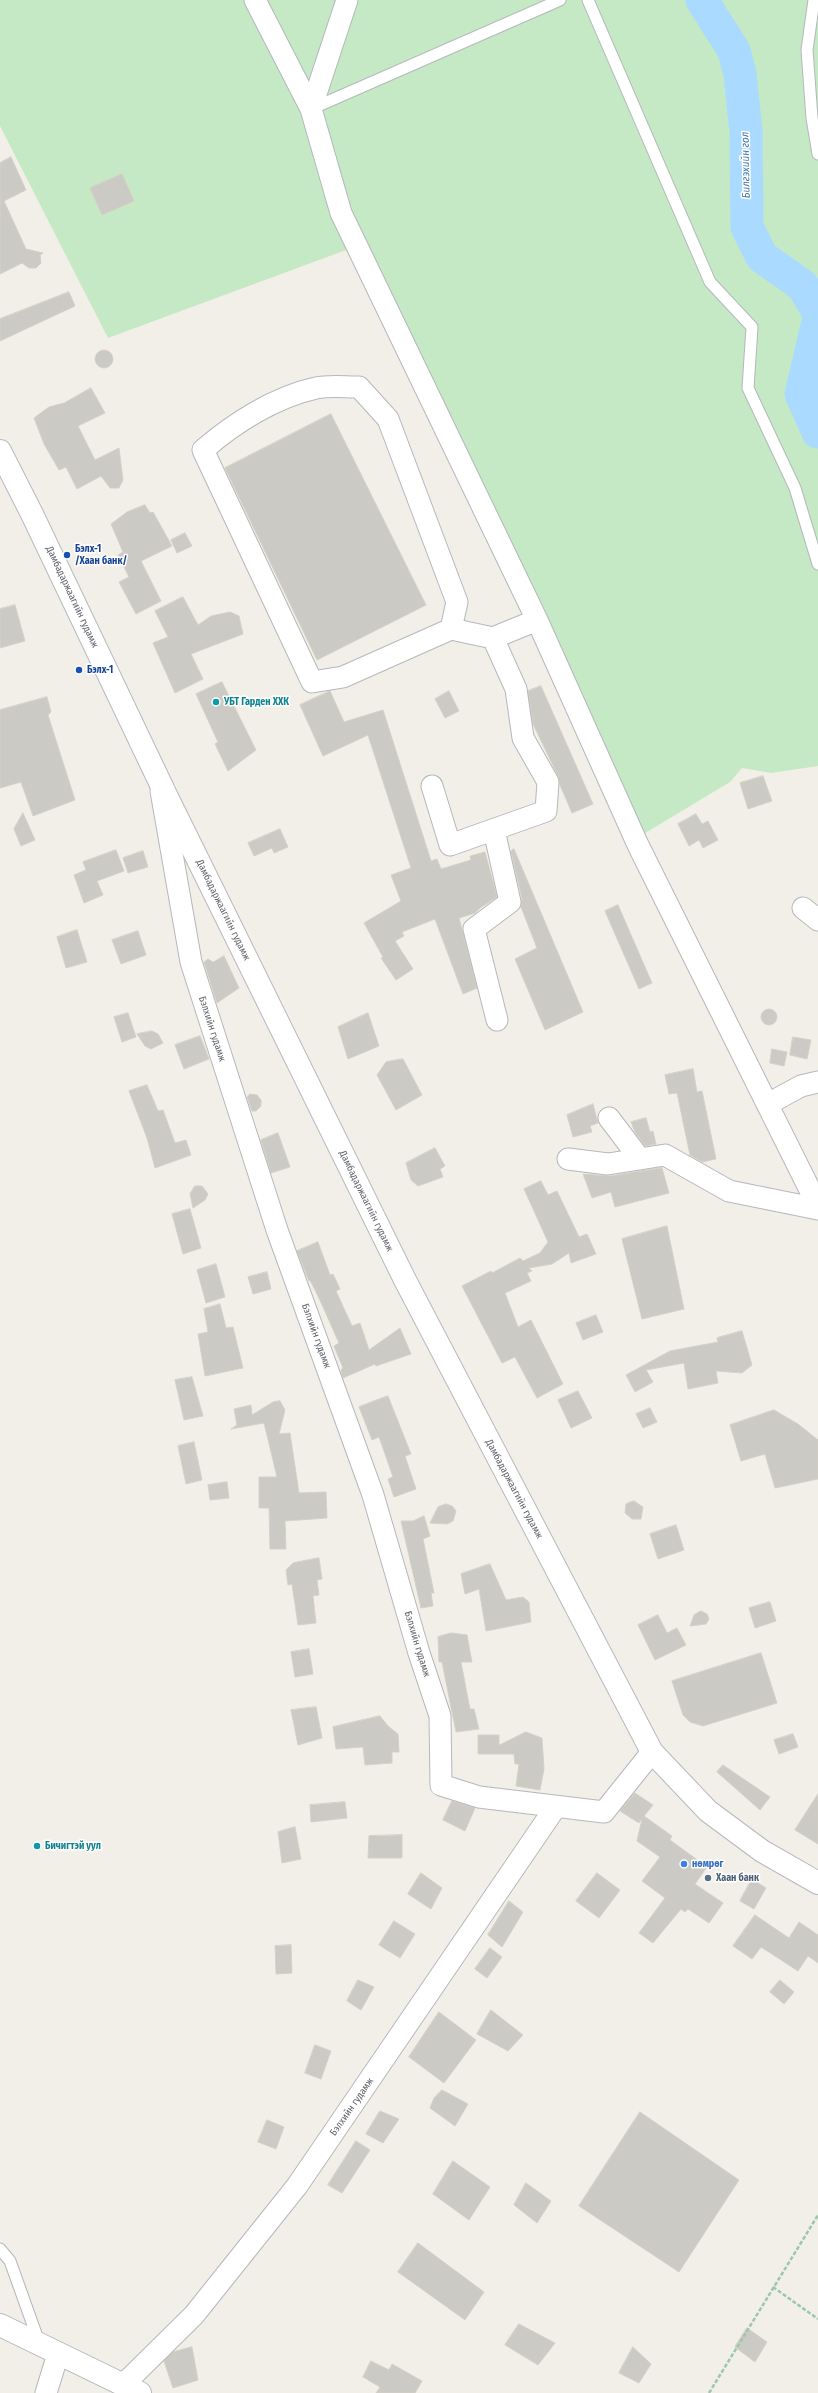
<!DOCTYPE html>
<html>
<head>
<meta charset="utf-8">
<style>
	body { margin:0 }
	canvas { display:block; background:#f1efe8 }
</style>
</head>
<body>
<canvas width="818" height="2393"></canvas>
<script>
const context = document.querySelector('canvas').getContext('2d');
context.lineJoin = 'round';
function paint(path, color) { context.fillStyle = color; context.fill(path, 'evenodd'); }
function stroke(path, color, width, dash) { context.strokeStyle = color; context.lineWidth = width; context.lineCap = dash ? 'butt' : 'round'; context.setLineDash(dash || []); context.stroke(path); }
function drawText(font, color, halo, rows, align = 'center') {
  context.font = font + ' "Fira Sans Condensed",sans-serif'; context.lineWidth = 3; context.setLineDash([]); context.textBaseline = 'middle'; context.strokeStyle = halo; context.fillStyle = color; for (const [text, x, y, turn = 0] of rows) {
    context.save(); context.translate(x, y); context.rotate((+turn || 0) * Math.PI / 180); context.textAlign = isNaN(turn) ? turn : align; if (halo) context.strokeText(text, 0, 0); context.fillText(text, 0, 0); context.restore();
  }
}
paint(new Path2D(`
	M0,0H818V766L771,773L742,768L730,782L632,841L365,243L108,338L0,126Z`), '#c5e8c5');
stroke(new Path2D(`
	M702,0L734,51L740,74L746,132L747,227L762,257L803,286L818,312
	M818,322L801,394L818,432`), '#aadaff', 33);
const building = new Path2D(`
	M11,157L26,190L4,201L26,249L43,253L40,255L41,263L36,268H29L22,263L0,274V163Z
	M122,174L134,201L102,215L90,188Z
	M69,292L75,306L0,341V319Z
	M95 359a9 9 0 1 1 18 0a9 9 0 1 1-18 0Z
	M91,388L105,413L78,426L95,460L119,448L123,480L119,488H110L101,476L77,489L66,467L59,470L44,444L34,418L49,407L64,403Z
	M331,414L426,605L317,660L225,468Z
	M145,505L150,513L153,512L172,546L141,561L161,601L136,614L119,582L129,577L118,555L123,552L111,524L127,512Z
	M185,533L192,546L177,553L171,540Z
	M183,597L198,625L211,616L230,612L239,616L243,634L191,654L203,679L175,693L153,643L168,637L155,611Z
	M15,605L25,641L0,648V609Z
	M222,682L256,750L228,771L215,744L218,742L196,694Z
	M541,686L593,804L572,813L560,785L558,776L533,724L528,691Z
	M330,691L344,722L383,710L431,861L437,859L441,869L471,860L470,856L485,852L497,897L480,908L475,913L459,918L477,988L463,994L435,919L402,932L404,936L395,941L413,969L396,980L381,958L383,957L364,923L401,901L391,875L411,868L368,735L323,756L300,705Z
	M449,691L459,711L445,718L435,699Z
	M47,697L51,712L48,715L75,800L33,816L21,782L0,788V710Z
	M763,776L772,801L748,809L740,783Z
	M23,813L35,840L21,846L14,829Z
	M696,814L702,824L708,821L718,840L703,848L699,840L689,846L678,824Z
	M280,829L288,847L274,853L272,848L254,856L248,843Z
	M514,849L583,1012L545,1030L515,959L537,948L521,907L522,899L511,851Z
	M116,850L124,871L97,881L103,895L84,903L74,875L86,870L83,862Z
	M143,851L148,867L128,873L123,858Z
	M618,905L652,983L639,989L605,911Z
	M77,930L87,962L66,968L57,937Z
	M138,931L146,955L121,964L112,940Z
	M224,956L239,988L217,1003L204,962L208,959L213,962Z
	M761 1017a8 8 0 1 1 16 0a8 8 0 1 1-16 0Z
	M128,1013L136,1037L122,1042L114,1017Z
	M368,1013L379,1046L348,1059L338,1027Z
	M152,1031L158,1034L163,1043L151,1049L145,1046L137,1034Z
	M200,1036L209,1059L184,1069L175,1045Z
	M793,1037L811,1040L807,1059L790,1055Z
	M772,1049L787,1052L784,1066L770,1063Z
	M403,1059L422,1095L396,1110L377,1075L386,1062Z
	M693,1069L697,1092L702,1091L716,1159L702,1162L690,1155L677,1093L669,1094L665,1075Z
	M147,1085L158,1111L163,1110L175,1143L186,1140L191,1155L155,1168L147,1138L129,1091Z
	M250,1094L257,1095L261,1100V1106L256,1111H252L247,1097Z
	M593,1104L598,1123L590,1126L592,1132L573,1137L567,1115Z
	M646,1118L650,1132L653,1131L656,1144L645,1146L635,1132L631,1122Z
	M278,1133L290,1167L271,1173L261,1140Z
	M435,1148L445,1166L440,1169L443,1177L418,1186L411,1180L406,1163Z
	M662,1168L669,1193L615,1207L611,1192L592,1198L583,1174L610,1176Z
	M541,1181L548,1195L557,1191L579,1237L587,1234L596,1254L571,1263L569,1253L552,1264L529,1268L532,1271L527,1273L531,1281L505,1293L518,1327L531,1320L563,1384L537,1398L515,1357L502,1363L462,1286L491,1271L492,1273L520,1258L523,1261L540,1253L548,1242L524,1189Z
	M195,1186H202L208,1194L205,1200L193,1208L190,1194Z
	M190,1209L201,1248L183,1254L172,1214Z
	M667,1226L684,1309L642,1319L622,1239Z
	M318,1242L330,1275L333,1274L340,1289L336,1291L352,1326L360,1323L369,1350L400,1328L411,1354L376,1366L375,1364L343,1378L341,1370L343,1368L334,1346L339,1343L319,1298L310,1280L309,1281L297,1251Z
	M216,1264L225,1297L206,1303L197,1270Z
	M267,1272L271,1289L253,1294L248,1277Z
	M220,1304L226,1328L233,1327L243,1368L205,1376L198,1334L208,1332L204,1309Z
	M596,1315L603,1332L583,1340L576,1323Z
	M742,1331L752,1365L742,1373L716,1371L718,1383L688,1389L684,1363L646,1370L653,1382L635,1392L626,1375L670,1351L718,1342L717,1338Z
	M192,1377L203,1416L184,1420L175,1380Z
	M578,1391L592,1418L571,1428L558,1400Z
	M388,1396L411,1454L405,1456L416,1489L394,1497L388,1479L393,1477L379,1437L372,1440L359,1407Z
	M280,1401L285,1410L279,1434L290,1433L299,1493L326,1492L327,1518L285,1521L286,1549H270L269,1508H259V1477H277L264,1423L231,1429L237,1425L234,1409L251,1405L252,1415L273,1402Z
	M650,1408L657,1422L643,1428L636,1414Z
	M774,1410L798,1424L818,1440V1479L775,1488L765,1454L741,1461L730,1425Z
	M194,1442L202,1480L186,1484L178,1446Z
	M227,1482L229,1498L210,1500L208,1485Z
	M634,1501L643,1507L641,1519H632L625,1513L626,1504Z
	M446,1504L452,1506L456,1511L453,1521L447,1524L430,1523L438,1507Z
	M424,1516L430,1536L423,1539L434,1593H431L433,1606L421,1608L401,1521H413Z
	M676,1525L684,1550L658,1559L650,1534Z
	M319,1558L322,1579L317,1580L319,1595L313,1596L316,1623L298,1625L292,1584L288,1585L286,1570L293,1563Z
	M490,1564L506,1600L523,1597L529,1602L531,1622L486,1631L479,1589L465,1594L461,1574Z
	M770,1602L776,1621L755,1628L749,1608Z
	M701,1611L707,1614L709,1619L706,1624L690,1626L694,1615Z
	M658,1615L667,1633L677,1628L686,1645L655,1660L638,1625Z
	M451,1633L467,1635L472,1662H461L470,1709H474L479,1729L456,1732L442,1662H439L438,1637Z
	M309,1649L313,1674L295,1677L291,1652Z
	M761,1653L777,1703L703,1726L690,1722L683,1715L672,1681Z
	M316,1707L322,1738L298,1745L291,1710Z
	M380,1716L388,1726L398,1734L399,1752H392V1763L365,1765L363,1747L336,1749L333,1727Z
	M526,1732L542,1738L544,1769L540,1790L516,1786L519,1764H515L514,1754H478V1735H499V1745Z
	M793,1734L798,1747L779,1754L774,1740Z
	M723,1765L770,1797L760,1810L717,1772Z
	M635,1793L653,1805L644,1816L672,1836L670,1840L707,1867L695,1884L723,1903L709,1923L688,1909L685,1912L681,1909L653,1943L639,1933L665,1898L642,1881L660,1857L637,1841L642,1819L639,1823L620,1811Z
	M818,1794V1844L795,1830Z
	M452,1801L475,1808L465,1831L443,1820Z
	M345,1802L347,1818L311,1822L310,1805Z
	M295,1827L301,1859L282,1863L278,1832Z
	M402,1835V1858H368L369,1836Z
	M421,1873L442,1888L431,1909L408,1894Z
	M597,1873L620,1890L599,1918L576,1901Z
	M752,1879L766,1888L754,1909L740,1901Z
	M509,1901L523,1912L502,1947L488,1935Z
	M755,1915L789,1938L799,1922L818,1935V1963L808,1956L798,1971L761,1947L752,1959L733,1946Z
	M394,1921L415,1934L400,1958L379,1945Z
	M291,1945L292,1973L276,1974L275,1946Z
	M490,1948L502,1957L487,1978L475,1969Z
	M358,1980L374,1987L361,2010L347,2001Z
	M780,1980L794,1992L784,2004L770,1992Z
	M491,2010L523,2035L508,2051L477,2034Z
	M439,2012L476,2040L444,2083L409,2057Z
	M315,2045L331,2051L321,2079L305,2073Z
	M442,2090L468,2104L455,2126L430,2108L434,2098Z
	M380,2111L399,2119L383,2143L366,2134Z
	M640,2112L739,2180L679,2272L579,2206Z
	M267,2120L284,2127L276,2149L258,2142Z
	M356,2141L370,2150L342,2193L328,2185Z
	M453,2161L490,2187L469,2220L433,2194Z
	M526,2183L551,2201L537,2223L514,2205Z
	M418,2243L484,2292L465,2320L398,2272Z
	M519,2324L555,2343L538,2365L505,2345Z
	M747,2328L767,2342L755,2362L735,2347Z
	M192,2347L198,2380L173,2388L164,2361L173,2352Z
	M633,2347L651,2364L639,2383L619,2373Z
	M371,2361L389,2370L392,2364L422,2381L415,2393H376L380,2387L363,2377Z`);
paint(building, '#cccac5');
stroke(building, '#d6d1c6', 1);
const lane = new Path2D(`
	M588,0L710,282L752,327L748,388L795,488L818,564
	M814,0L807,50L812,118L818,154
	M311,109L560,0
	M0,2249L10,2261L39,2342`);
const street = new Path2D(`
	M255,0L311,109L341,213L537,620L638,845L818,1206
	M311,109L347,0
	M451,629L457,602L388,419L359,387C345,387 329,385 316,388C275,397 234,423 203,450L312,682L343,677L451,629L493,638L537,620
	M432,786L450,845L546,811L548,782L523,738L516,689L493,638
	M161,791L191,962L277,1230L373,1495L419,1653L440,1716L441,1785L479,1797L604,1812L652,1752
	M494,830L510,902L474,929L497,1020
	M803,908L818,920
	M768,1104L801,1086L818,1082
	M609,1118L640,1159
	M568,1159L608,1164L665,1155L729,1191L818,1209
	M123,2385L194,2315L297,2186L555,1808
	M46,2393L58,2354`);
const secondary = new Path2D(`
	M0,451L32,514L166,795L405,1280L652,1752L708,1811L762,1851L818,1883
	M0,2325L140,2393`);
stroke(lane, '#b5b8bc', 13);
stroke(street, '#b5b8bc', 23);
stroke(secondary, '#b6babf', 24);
stroke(new Path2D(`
	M773,2287L818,2319
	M709,2393L818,2215`), '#9cc7a9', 2.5, [4, 2]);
stroke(lane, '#fff', 11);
stroke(street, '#fff', 21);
stroke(secondary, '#fff', 22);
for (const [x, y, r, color] of [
	[67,555,4,"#1a4fb4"],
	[79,670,4,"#1a4fb4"],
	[216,702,4,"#0f9aa8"],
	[37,1846,4,"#0f9aa8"],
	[684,1864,4,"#3f7fe0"],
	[708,1878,4,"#5c6f8a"]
]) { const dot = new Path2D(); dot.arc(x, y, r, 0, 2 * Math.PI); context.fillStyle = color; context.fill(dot); stroke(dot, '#fff', 1.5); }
drawText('bold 10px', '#164399', '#fff', [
	["Бэлх-1",75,549],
	["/Хаан банк/",75,561],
	["Бэлх-1",87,670]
], 'left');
drawText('10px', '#5f6368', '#fff', [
	["Дамбадаржаагийн гудамж",72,597,65],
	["Дамбадаржаагийн гудамж",223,910,64],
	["Бэлхийн гудамж",212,1029,72],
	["Дамбадаржаагийн гудамж",366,1201,64],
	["Бэлхийн гудамж",316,1336,70],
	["Дамбадаржаагийн гудамж",514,1489,62],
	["Бэлхийн гудамж",417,1644,73],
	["Бэлхийн гудамж",352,2107,-55]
]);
drawText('bold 10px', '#0d838f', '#fff', [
	["УБТ Гарден ХХК",224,702],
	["Бичигтэй уул",45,1846]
], 'left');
drawText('bold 10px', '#366cbe', '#fff', [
	["нөмрөг",692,1864]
], 'left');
drawText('bold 10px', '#4e5e75', '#fff', [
	["Хаан банк",716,1878]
], 'left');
drawText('italic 11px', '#4174aa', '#fff', [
	["Билгэхийн гол",746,165,-91]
]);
</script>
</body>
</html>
